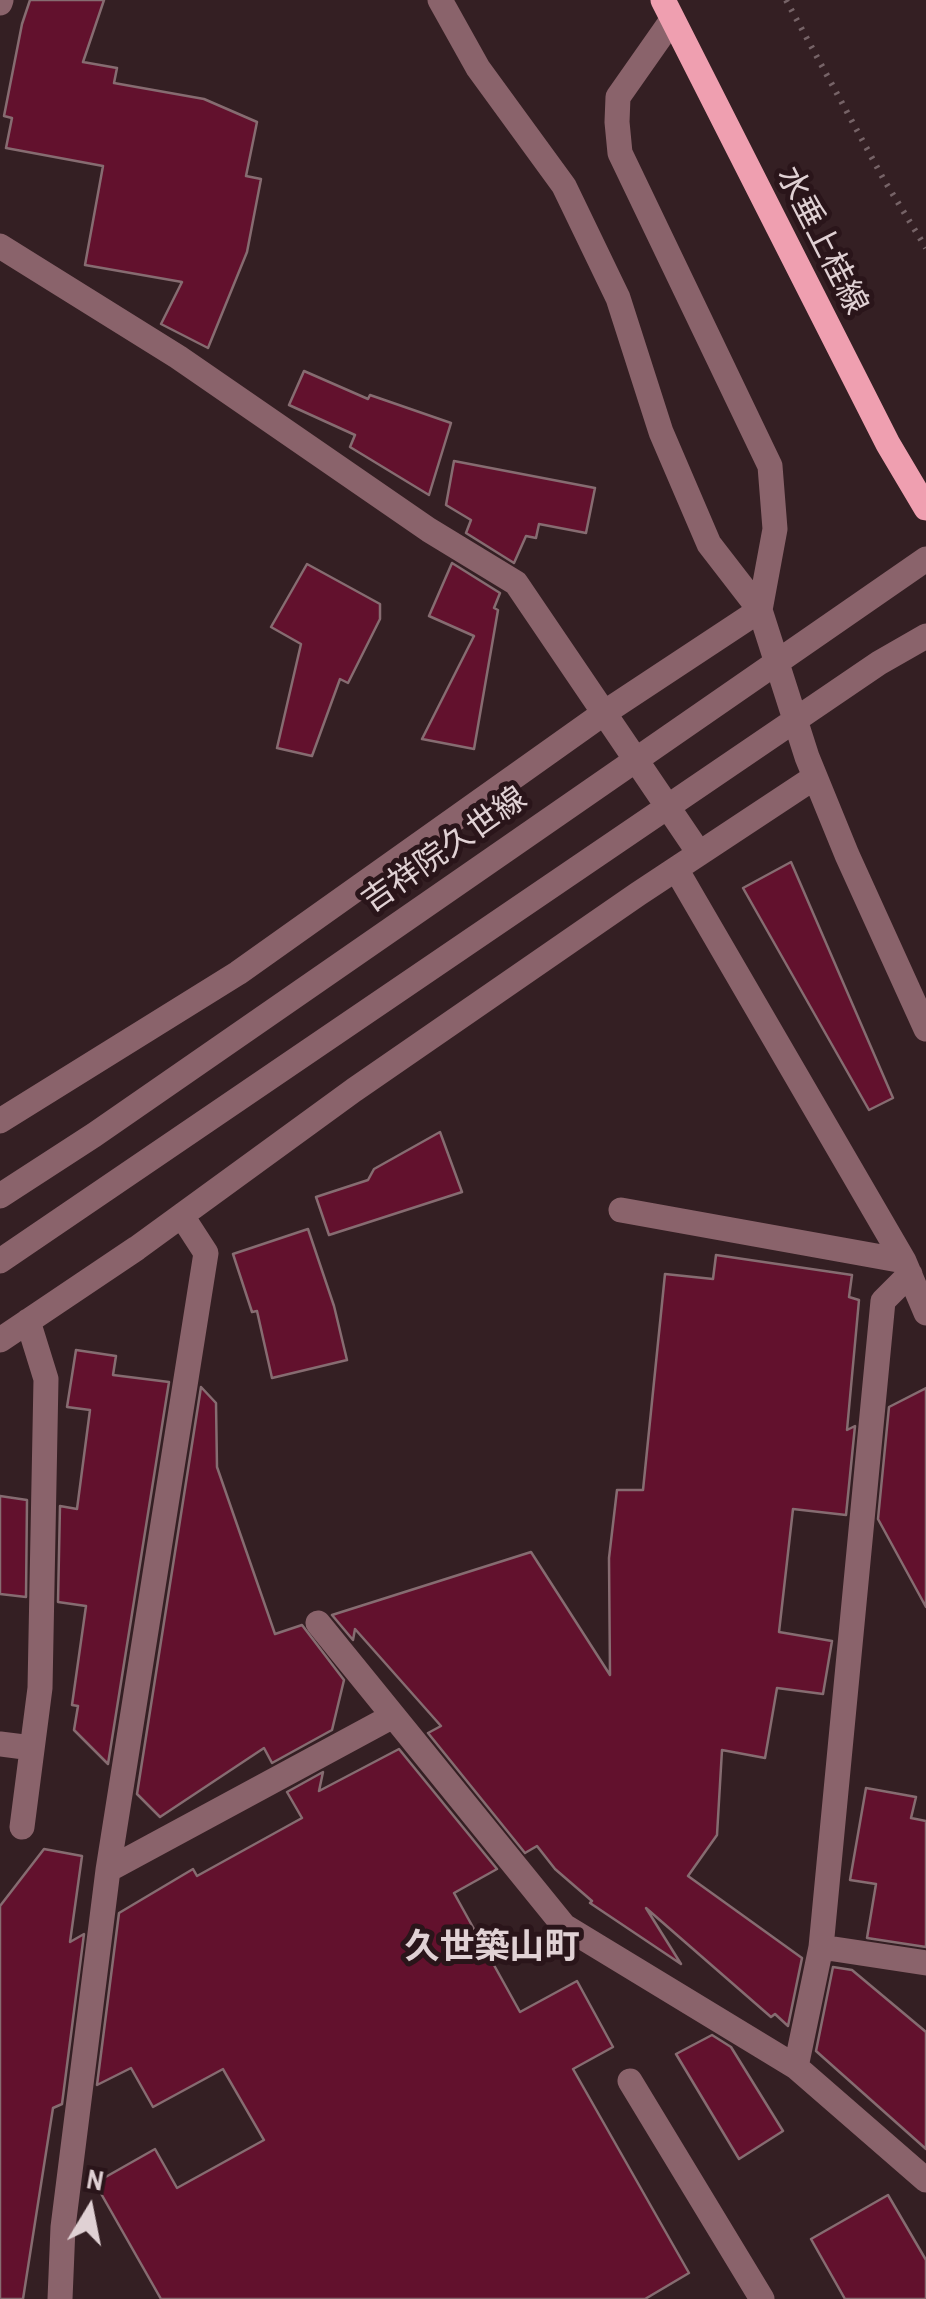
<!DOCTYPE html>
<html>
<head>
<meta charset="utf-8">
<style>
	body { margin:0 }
	#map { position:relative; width:926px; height:2299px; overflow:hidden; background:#341f23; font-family:"Archivo Narrow",sans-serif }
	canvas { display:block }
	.north { position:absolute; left:40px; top:2159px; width:100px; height:100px; -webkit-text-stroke:8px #2a151a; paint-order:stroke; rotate:10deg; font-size:28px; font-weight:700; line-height:40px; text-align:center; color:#e0d1d4 }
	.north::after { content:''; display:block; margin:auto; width:35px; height:45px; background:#e0d1d4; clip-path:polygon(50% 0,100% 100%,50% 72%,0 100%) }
</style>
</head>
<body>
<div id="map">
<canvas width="926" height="2299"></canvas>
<div class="north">N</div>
</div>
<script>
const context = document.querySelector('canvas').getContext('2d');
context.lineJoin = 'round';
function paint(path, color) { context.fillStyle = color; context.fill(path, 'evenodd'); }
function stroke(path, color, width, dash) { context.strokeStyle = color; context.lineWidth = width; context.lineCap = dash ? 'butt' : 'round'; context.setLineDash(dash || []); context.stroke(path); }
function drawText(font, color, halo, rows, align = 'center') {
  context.font = font + ' "Archivo Narrow","Noto Sans JP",sans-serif'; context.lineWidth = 10; context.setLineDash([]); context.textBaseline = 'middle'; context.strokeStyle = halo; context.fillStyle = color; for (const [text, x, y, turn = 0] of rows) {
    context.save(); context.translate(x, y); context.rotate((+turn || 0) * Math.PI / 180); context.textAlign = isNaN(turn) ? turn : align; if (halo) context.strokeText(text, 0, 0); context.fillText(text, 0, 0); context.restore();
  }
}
const building = new Path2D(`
	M30,0H104L83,62L117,68L114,83L204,99L257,122L246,176L261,179L247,252L208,348L161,324L182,282L85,265L103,166L6,148L12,118L4,116L22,24Z
	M304,371L368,399L370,395L451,423L429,495L350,447L355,435L289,405Z
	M454,461L595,488L586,533L539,524L536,538L526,536L514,563L466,533L471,520L446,505Z
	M452,563L500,593L494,608L498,610L474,749L422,739L474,636L429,616Z
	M307,564L380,604V619L348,683L340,679L312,756L277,748L301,644L271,627Z
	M791,862L893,1098L869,1110L743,888Z
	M440,1132L462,1192L329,1235L316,1197L368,1180L374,1169Z
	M308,1229L334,1306L347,1360L272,1378L257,1311L252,1312L233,1254Z
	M716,1255L852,1275L849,1297L859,1300L847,1430L855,1426L846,1515L793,1509L779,1632L832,1641L823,1694L777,1688L765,1758L722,1750L717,1835L688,1876L802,1958L788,2026L775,2014L771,2017L646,1908L681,1964L590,1903L592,1901L555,1869L537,1846L525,1853L428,1733L441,1726L355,1629L353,1640L332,1615L531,1552L610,1675L609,1558L617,1490H643L665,1274L713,1279Z
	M76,1350L116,1356L113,1375L169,1382L108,1764L74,1730L78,1706L72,1705L86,1606L58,1602L60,1506L77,1509L90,1410L67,1407Z
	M201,1387L216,1403L217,1467L275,1634L302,1625L344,1680L332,1730L272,1763L264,1748L160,1817L137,1794Z
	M926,1388V1607L878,1519L889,1407Z
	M0,1496L27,1500L26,1597L0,1594Z
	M399,1749L497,1869L454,1893L520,2012L577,1981L613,2047L573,2069L689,2273L645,2299H161L95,2183L155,2149L177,2188L264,2140L223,2069L153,2107L131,2068L97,2085L119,1913L193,1869L197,1876L302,1818L287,1792L323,1772L319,1791Z
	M866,1788L916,1797L911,1818L926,1821V1947L867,1938L876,1884L850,1880Z
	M44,1849L82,1856L70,1942L84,1934L62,2104L53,2108L23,2299H0V1906Z
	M833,1967L852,1970L926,2032V2149L816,2051Z
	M712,2035L731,2047L783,2131L739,2159L676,2054Z
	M888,2195L926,2260V2299H845L811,2239Z`);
paint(building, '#62112d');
stroke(building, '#866c71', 2.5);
stroke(new Path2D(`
	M786,0L884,180L926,248`), '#766367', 6, [2.5, 8]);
stroke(new Path2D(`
	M0,3L1,0
	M672,20L618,97L617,122L620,153L770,466L775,529L760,610L807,757L847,855L926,1029
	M0,246L178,357L429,530L516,583L699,853
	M676,869L904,1261L926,1313
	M0,1121L238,973L604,713L760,610L709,544L661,432L618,298L564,186L478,68L440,0
	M0,1196L94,1135L926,559
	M621,1210L904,1261
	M0,1261L879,663L926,636
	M0,1340L137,1248L354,1090L638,894L815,777
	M318,1623L564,1926L796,2067L926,2180
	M0,1744L32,1748
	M22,1827L40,1688L46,1379L28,1321
	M108,1870L393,1716
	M821,1947L926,1963
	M796,2067L821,1947L883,1301L910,1274
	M630,2081L762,2299
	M60,2299L63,2227L108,1870L206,1253L182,1216`), '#8a636b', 25);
stroke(new Path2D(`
	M663,0L888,444L926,508`), '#ef9fb0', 25);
drawText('32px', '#e0d1d4', '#2a151a', [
	["水垂上桂線",821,241,63],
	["吉祥院久世線",445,851,-35]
]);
drawText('bold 35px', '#e0d1d4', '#2a151a', [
	["久世築山町",492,1949]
]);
</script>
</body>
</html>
